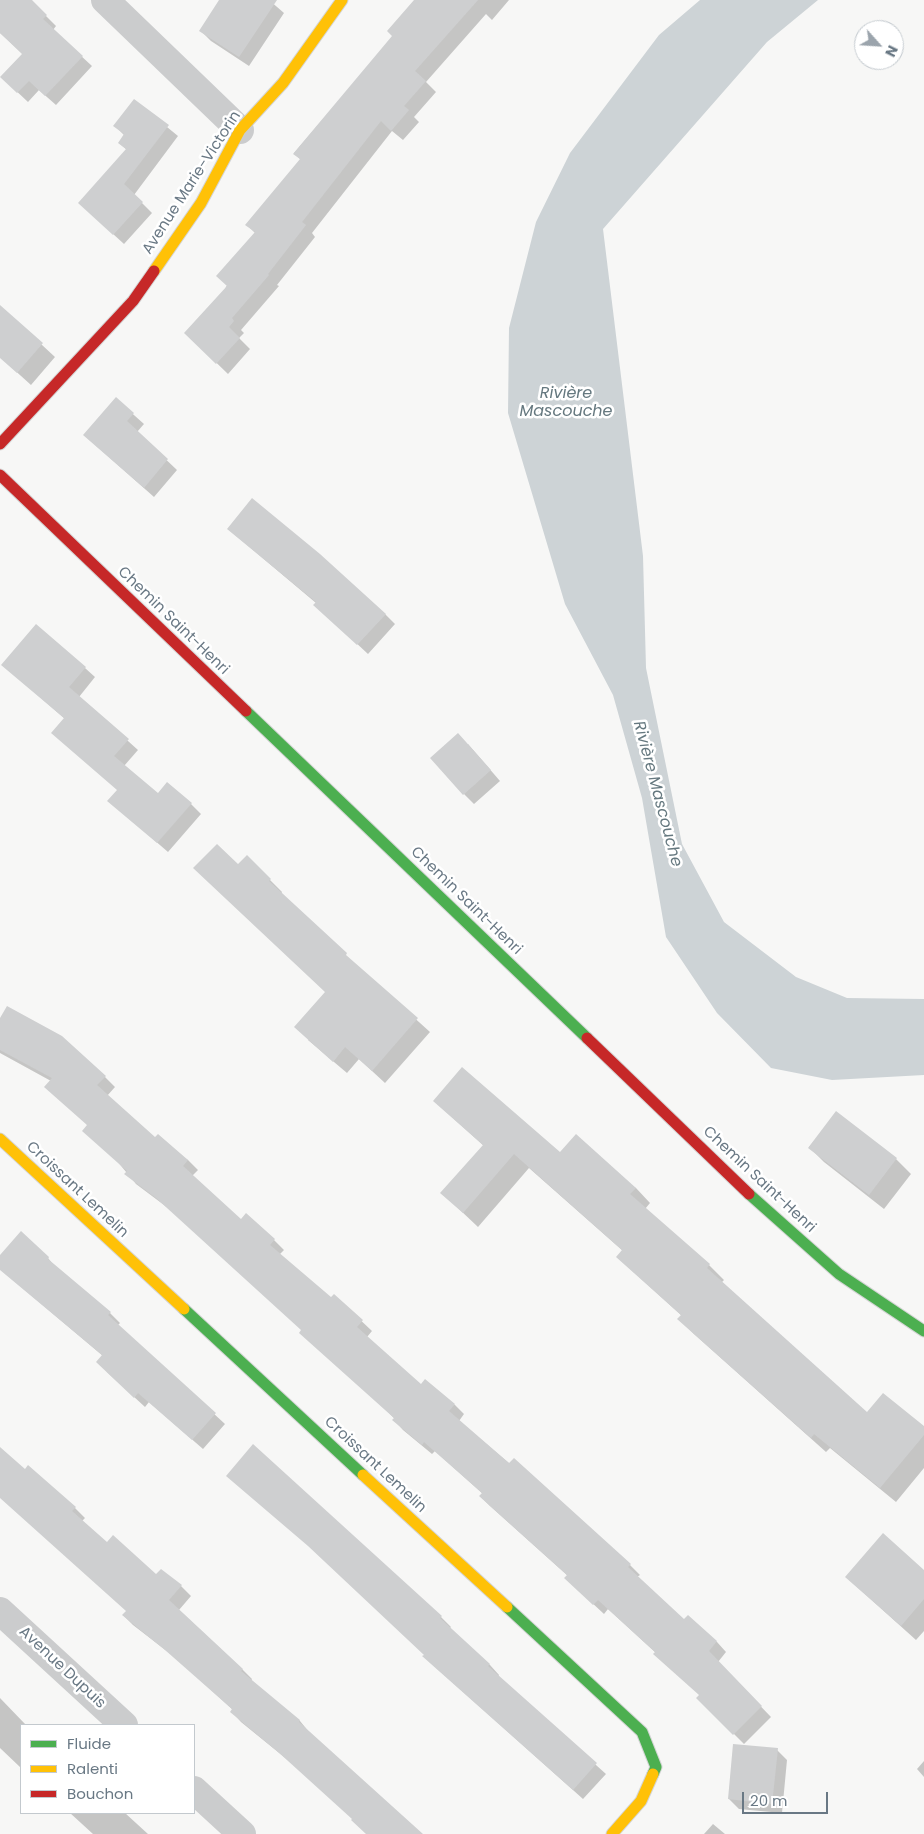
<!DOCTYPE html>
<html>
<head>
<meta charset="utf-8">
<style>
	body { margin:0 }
	#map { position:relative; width:924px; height:1834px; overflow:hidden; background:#f7f7f6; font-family:Poppins,sans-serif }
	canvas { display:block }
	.legend { position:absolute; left:20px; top:1724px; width:175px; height:90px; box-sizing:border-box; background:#fff; border:1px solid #c3c9ce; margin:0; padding:6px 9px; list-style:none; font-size:15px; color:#697884 }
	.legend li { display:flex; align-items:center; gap:10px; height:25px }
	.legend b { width:25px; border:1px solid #c3c9ce }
	.north { position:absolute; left:854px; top:20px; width:50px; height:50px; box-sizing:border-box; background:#fff; border:1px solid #c3c9ce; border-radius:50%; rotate:116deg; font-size:14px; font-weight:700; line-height:20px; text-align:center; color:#697884 }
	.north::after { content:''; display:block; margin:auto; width:18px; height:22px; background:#9ba4ac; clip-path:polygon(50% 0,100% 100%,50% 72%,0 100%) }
	.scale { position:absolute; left:742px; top:1792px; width:86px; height:22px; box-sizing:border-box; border:2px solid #697884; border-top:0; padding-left:6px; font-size:15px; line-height:18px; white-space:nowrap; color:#697884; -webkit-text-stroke:4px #fff; paint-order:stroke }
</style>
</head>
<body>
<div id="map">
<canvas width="924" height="1834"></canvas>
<ul class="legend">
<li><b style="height:6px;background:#4caf50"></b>Fluide</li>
<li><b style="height:6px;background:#ffc107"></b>Ralenti</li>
<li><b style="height:6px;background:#c62828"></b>Bouchon</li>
</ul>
<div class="north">N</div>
<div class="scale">20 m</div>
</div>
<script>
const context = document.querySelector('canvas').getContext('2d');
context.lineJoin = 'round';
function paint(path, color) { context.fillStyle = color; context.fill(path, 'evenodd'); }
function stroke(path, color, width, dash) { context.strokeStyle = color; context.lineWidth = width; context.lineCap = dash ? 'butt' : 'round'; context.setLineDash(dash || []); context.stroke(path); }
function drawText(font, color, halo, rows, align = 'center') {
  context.font = font + ' Poppins,sans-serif'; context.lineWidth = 5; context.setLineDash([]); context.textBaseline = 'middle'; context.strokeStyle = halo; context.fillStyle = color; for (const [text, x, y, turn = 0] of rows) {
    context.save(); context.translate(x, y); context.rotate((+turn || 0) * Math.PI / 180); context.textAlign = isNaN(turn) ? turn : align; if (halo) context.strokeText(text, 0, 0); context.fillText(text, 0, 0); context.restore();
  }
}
paint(new Path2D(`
	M700,0H818L767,42L603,229L643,556L646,668L682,844L724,922L796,977L847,998L924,999V1075L832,1080L771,1068L717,1013L666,937L642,798L613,695L565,604L508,413L509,328L536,222L570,153L659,35Z`), '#cdd3d6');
paint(new Path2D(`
	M0,0H30L56,26L53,30L92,66L56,105L39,90L28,102L12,87L23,54L0,33Z
	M221,0H269L284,13L249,66L211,41L201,31Z
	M416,0H509L492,20L486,14L426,82L436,92L414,117L419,122L403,140L392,131L312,233L315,237L277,285L279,286L241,330L244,333L239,338L250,349L228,374L196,343L255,233L247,225L301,160L294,153L394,36Z
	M134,100L178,136L134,195L152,213L124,244L89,212L127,150L119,143L125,136L115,126Z
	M0,306L55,357L31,385L0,357Z
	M116,399L144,424L137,432L177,470L154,497L84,435Z
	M228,529L385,614L395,624L368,654L325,614L316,603Z
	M3,665L85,668L95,677L79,697L138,750L124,766L158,795L191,804L201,814L168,852L109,801L118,790L65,719Z
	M468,744L500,781L474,804L464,794Z
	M247,857L282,892L281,894L358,967L430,1032L385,1083L359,1059L347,1073L308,1040L326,993L238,866Z
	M0,1021L105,1077L115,1087L107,1096L155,1139L188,1160L198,1170L192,1176L241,1221L274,1240L284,1250L279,1255L331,1299L334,1295L372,1331L367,1337L421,1386L455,1405L464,1414L459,1421L630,1565L640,1575L637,1577L684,1621L688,1617L717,1642L726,1652L718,1662L771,1717L744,1744L698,1698L700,1695L656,1653L608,1609L604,1614L576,1588L568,1576L490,1506L480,1496L483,1494L435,1451L432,1454L403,1430L394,1420L395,1419L303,1330L168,1208L136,1184L51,1081L0,1053Z
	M434,1101L561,1154L636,1188L650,1203L645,1209L709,1265L724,1280L721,1283L867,1414L924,1428V1468L896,1502L830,1448L826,1452L694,1334L679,1319L682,1316L617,1257L623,1251L529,1168L478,1227L442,1193L484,1146Z
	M837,1113L896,1159L911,1174L884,1209L824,1162L809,1147Z
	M0,1257L48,1258L57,1269L110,1313L120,1323L118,1325L225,1424L203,1449L149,1402L145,1407L107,1372L103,1356L0,1269Z
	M0,1448L25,1471L28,1467L75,1508L85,1518L82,1521L107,1544L157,1576L181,1586L191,1596L179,1610L242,1669L252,1679L251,1681L300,1721L309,1732L421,1834H367L354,1819L289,1761L241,1722L232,1712L233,1710L177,1659L133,1625L123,1615L127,1611L0,1496Z
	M320,1556L441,1617L451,1627L449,1629L490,1665L499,1675L498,1677L606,1774L583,1799L434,1666L425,1655Z
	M924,1571V1631L916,1640L846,1577Z
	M0,1698L26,1725H21V1768L0,1748Z
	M777,1750L787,1760L782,1813L739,1809L729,1799Z
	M924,1761V1777L917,1769Z
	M70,1813H125L148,1834H93Z
	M713,1824L725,1834H704Z`), '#0003');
paint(new Path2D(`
	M0,0H32L47,15L43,19L83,56L45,96L29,81L17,93L0,77L22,54L0,33Z
	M219,0H277L239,57L199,31Z
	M414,0H478L415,71L426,81L404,106L409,110L391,131L381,121L302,222L306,225L268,274L269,275L232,318L234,321L229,327L240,338L216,364L184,333L227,286L216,276L255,232L245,225L300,159L293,154L392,36L387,31Z
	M134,99L169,125L124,184L143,202L113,235L78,203L126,149L118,143L124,134L113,126Z
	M0,305L43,343L17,373L0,358Z
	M116,397L134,413L127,421L168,459L144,488L83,435Z
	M252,498L320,554L386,614L357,645L313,605L316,602L227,529Z
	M36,624L86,667L69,687L129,739L114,756L158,793L167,782L192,803L157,843L107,801L117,790L51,733L64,718L1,665Z
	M458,733L491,770L463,795L430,758Z
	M217,844L238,864L247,855L271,879L269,881L347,953L346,955L418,1018L372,1071L345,1047L333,1062L294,1027L325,992L193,868Z
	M7,1006L62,1036L106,1076L97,1085L155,1137L158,1134L188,1160L183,1166L241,1219L246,1213L275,1239L270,1245L331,1297L334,1294L363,1320L357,1327L421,1384L425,1379L455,1404L449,1411L509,1463L514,1458L631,1564L628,1567L684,1619L688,1615L717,1641L709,1651L762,1706L733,1735L696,1698L699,1695L653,1654L655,1652L598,1600L593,1605L564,1578L567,1575L479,1496L482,1493L424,1442L422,1445L392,1420L394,1418L299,1333L301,1330L156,1198L124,1174L127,1171L82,1131L87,1125L44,1087L52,1078L0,1050V1018Z
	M462,1067L560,1152L576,1134L636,1188L630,1194L710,1264L707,1268L867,1412L883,1393L924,1426V1435L880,1488L814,1434L811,1438L677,1319L681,1315L616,1257L622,1250L514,1154L463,1213L440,1193L483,1145L433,1101Z
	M836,1111L897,1158L869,1195L808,1148Z
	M21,1231L49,1257L48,1259L111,1312L108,1315L216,1413L192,1440L138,1393L134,1398L96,1362L102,1355L0,1270V1255Z
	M253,1444L442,1616L440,1618L490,1664L488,1666L597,1763L573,1790L422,1656L424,1655L308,1546L226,1476Z
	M0,1447L25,1469L28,1465L76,1507L72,1511L107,1542L113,1535L156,1574L161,1569L182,1585L169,1600L243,1669L241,1671L300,1720L299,1722L423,1834H366L351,1820L352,1819L277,1751L230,1712L232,1709L165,1650L122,1615L126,1611L0,1498Z
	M883,1533L924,1570V1599L901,1626L845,1577Z
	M733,1744L778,1748L772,1804L728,1799Z`), '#cecfd0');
const fast = new Path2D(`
	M246,711L587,1038
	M749,1194L839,1274L924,1331
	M184,1309L363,1475
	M507,1607L642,1732L656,1767L653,1774`);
const slow = new Path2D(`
	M154,271L201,203L240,130L283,83L342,0
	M0,1139L184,1309
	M363,1475L507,1607
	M612,1834L641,1801L653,1774`);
const jam = new Path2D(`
	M0,444L133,301L154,271
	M0,475L246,711
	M587,1038L749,1194`);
stroke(fast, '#d4d5d5', 13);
stroke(slow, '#d4d5d5', 13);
stroke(jam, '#d4d5d5', 13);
stroke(new Path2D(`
	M105,0L240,130
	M0,1611L124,1725
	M194,1790L242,1834`), '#cbcccd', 28);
stroke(fast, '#4caf50', 11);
stroke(slow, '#ffc107', 11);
stroke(jam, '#c62828', 11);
drawText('15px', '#697884', '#fff', [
	["Avenue Marie-Victorin",192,183,-57],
	["Chemin Saint-Henri",173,621,44],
	["Chemin Saint-Henri",466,901,44],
	["Chemin Saint-Henri",759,1180,43],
	["Croissant Lemelin",77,1190,43],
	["Croissant Lemelin",375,1465,43],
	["Avenue Dupuis",62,1668,43]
]);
drawText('italic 16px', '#65787f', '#fff', [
	["Rivière",566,394],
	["Mascouche",566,412],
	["Rivière Mascouche",657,794,75]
]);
</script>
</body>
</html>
